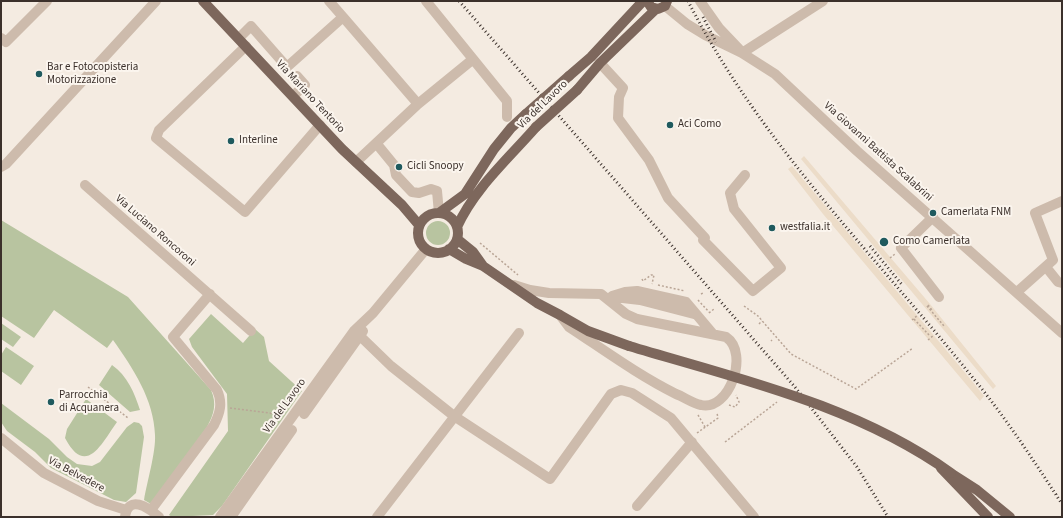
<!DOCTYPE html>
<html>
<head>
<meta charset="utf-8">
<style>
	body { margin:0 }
	#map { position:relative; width:1063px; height:518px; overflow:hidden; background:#f4ebe1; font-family:"Source Sans 3",sans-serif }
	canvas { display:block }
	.frame { position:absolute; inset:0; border:2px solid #3b302b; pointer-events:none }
</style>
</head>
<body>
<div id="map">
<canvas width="1063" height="518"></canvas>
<div class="frame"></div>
</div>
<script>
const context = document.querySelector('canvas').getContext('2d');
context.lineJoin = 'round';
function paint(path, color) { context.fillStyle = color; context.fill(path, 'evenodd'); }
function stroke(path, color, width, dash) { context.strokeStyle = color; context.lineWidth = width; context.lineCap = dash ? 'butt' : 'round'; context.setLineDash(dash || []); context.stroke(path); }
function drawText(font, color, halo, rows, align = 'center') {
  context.font = font + ' "Source Sans 3",sans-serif'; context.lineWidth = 4; context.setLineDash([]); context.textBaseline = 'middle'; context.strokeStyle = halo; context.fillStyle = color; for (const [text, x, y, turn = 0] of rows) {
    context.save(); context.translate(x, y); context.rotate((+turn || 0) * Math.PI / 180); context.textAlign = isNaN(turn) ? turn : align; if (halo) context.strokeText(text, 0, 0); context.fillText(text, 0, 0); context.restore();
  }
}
paint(new Path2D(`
	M1,220L128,297L211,390C217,404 214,414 207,427L151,504L144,500C147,482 156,452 155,435C154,400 133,368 113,340L107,348L54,310L34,338L1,316Z
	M426 233a12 12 0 1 1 24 0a12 12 0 1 1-24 0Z
	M211,314L243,343L255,329L264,337L269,361L302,391L222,506L213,515L172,517L169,515L228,431L227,394L192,347L189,339Z
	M1,323L21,337L13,347L1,339Z
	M6,347L34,366L21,385L1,371V355Z
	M112,365C127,375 135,394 140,410L130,412L99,385Z
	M86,399L117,422C102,443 86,478 65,438L67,429Z
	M1,403L49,439L67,457L77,464L92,466L100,462L127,427L134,422L139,423L142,426L144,437L136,493L126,502L114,500L51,468L35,452L7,431L1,422Z`), '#b8c4a0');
paint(new Path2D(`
	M804,156L930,304L996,386L993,389L801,159Z
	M792,166L972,381L984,396L980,401L823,214L788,169Z`), '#ecdcc8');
stroke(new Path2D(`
	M480,243L518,275
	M890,258L895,254
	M642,279L643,281L651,275H654L652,284
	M658,285L685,291
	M701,294L703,293
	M698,300L709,312
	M928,305L932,310
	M744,306L758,316L791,354L856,389L913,348
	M927,306L944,326
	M709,313L714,309
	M914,319L929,335
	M912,320L918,315
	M759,324L762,321
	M928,340L934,335
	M771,341L772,340
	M88,387L128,418
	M729,405L735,407L739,402L736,395
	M230,408L270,413L279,418
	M698,415L705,427
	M697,433L718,418L717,413
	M725,442L777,402`), '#b9a596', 1.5, [2, 2]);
stroke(new Path2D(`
	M426,1L507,101V117
	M700,1L719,28L739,49
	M665,6L687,24L705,35L742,53L775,74L857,151L1062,333
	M343,17L418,104L356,162
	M1,38L6,42L47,1
	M239,38L251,26L287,67L343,17L329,1
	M246,46L159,130L156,138L245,212L320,125
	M742,53L823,1
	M600,63L623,88L619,97L618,118L649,160L668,198L705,238L703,240L753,291L781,268L734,209L730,193L745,175
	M293,96L305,85L297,76
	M418,104L472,60
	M376,143L394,165L396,175L412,192L419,193L431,189L437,191L439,213
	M1,167L6,164L156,1
	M85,185L251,331
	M933,217L901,248L939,297
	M1046,267L1058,282L1062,283
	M514,285L530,290L549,293L601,294L626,314L637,319L726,337C750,353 729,412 701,405C692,403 684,397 676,394C638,375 604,350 569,327L560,315
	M1017,292L1053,260L1035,213L1062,201
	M612,296L625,292L637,291L686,302L713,334
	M614,297L640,300L694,314
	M360,336L391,366L454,416L550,479L611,394L621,390L632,393L671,418L754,517
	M304,414L363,331
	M1,438L44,473L98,501L126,510
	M637,506L692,442
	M151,510L214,425C220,413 223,403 217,390L173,337L210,294
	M125,517C128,494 148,507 159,517
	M220,517L354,331L373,313L426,249
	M231,517L292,430
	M377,517L519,333`), '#cdbbac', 10);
stroke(new Path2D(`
	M203,1L342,149L402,205L419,225
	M647,1L651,7L658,9L665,6L667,1
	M569,76L591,57L643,1
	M577,90L600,63L656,9
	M439,213L465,194L494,149L511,128L526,114
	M418 233a20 20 0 1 1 40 0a20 20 0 1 1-40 0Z
	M457,227C474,189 508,159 536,127
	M457,239L473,252L483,266
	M449,249L466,259L483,266L537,303L560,315L588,331L629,346
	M941,468L988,517
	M952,474L977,490L1010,517`), '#7d675c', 10);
stroke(new Path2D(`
	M459,1L795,387L857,467L888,517
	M688,1C760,143 875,255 973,378C1006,418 1034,461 1062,504
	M703,17L716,42
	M870,246L903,286`), '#3b302b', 3, [1, 3]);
stroke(new Path2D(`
	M526,114L569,76
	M536,127L577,90
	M629,346C739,379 856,405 951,473`), '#7d675c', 10);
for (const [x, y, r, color] of [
	[39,74,4,"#1f5a5e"],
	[670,125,4,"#1f5a5e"],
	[231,141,4,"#1f5a5e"],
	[399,167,4,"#1f5a5e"],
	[933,213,4,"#1f5a5e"],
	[772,228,4,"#1f5a5e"],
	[884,242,5,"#1f5a5e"],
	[51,402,4,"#1f5a5e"]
]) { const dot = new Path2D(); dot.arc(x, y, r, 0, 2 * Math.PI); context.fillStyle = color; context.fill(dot); stroke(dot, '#fbf5ee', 1.5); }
drawText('11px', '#3b302b', '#fbf5ee', [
	["Bar e Fotocopisteria",47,68],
	["Motorizzazione",47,81],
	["Aci Como",678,125],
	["Interline",239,141],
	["Cicli Snoopy",407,167],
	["Camerlata FNM",941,213],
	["westfalia.it",780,228],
	["Como Camerlata",893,242],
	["Parrocchia",59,396],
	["di Acquanera",59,409]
], 'left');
drawText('11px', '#3b302b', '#fbf5ee', [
	["Via Mariano Tentorio",310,97,47],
	["Via del Lavoro",543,105,-44],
	["Via Giovanni Battista Scalabrini",878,152,42],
	["Via Luciano Roncoroni",155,231,41],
	["Via del Lavoro",285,406,-54],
	["Via Belvedere",76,475,28]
]);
</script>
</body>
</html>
